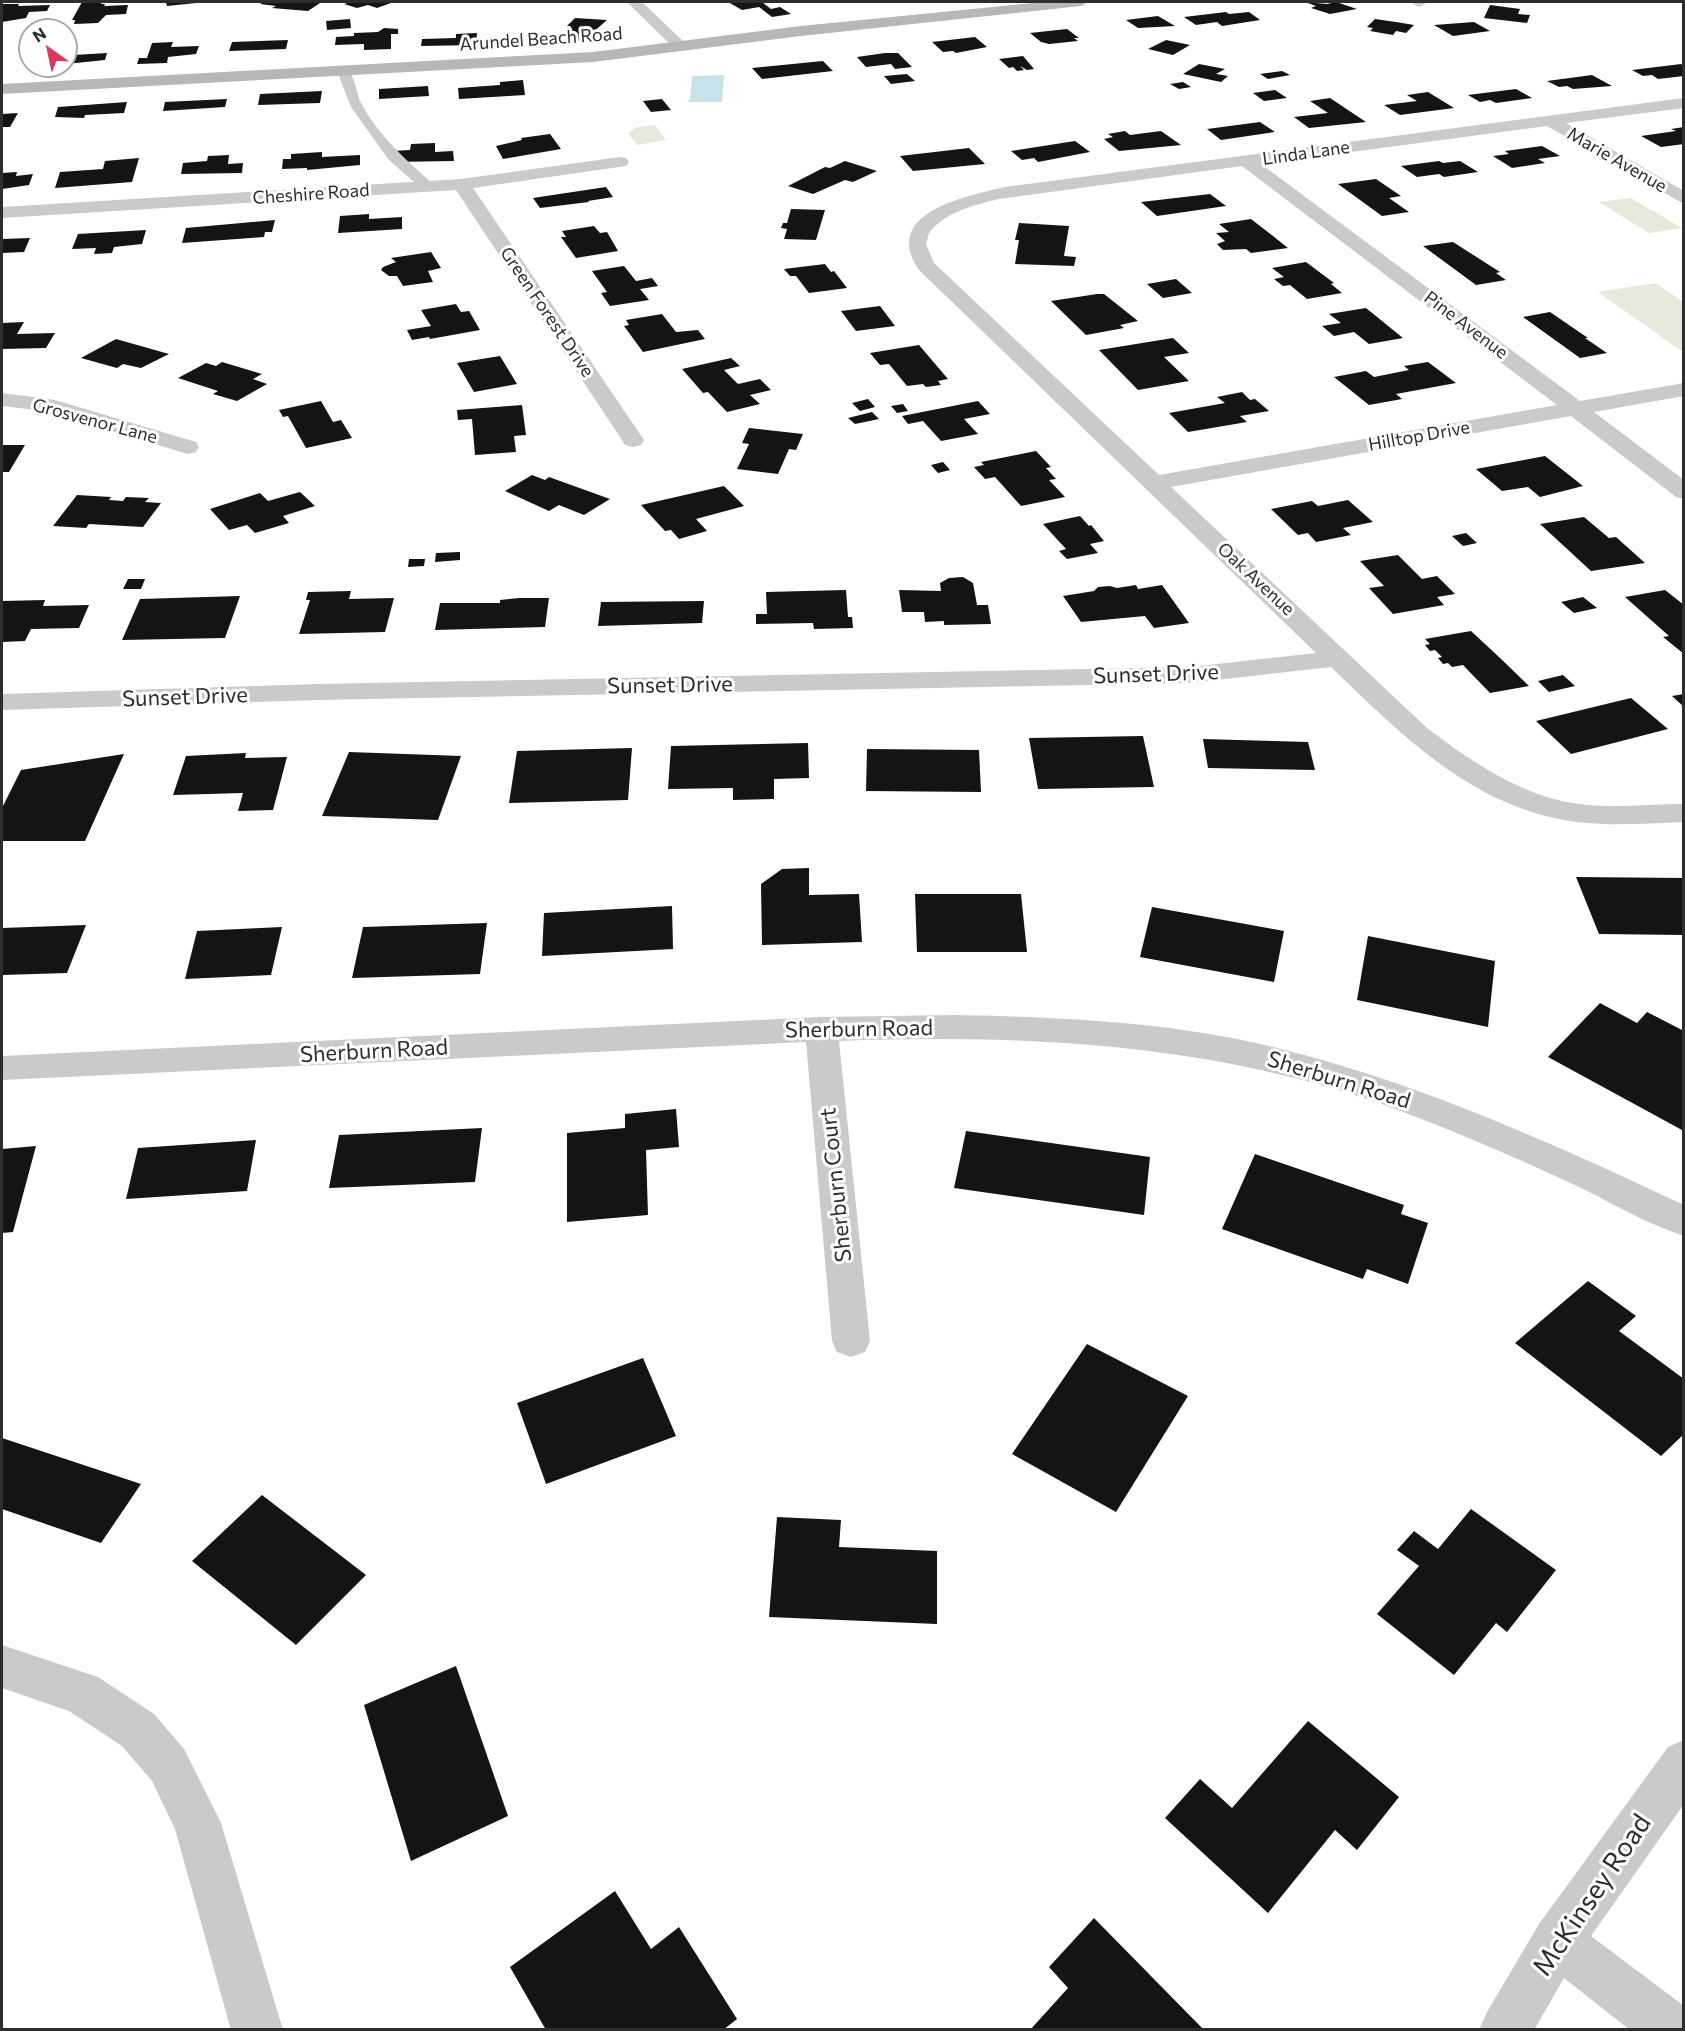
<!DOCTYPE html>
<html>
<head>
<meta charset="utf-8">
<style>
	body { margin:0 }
	#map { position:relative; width:1685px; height:2031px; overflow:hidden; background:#fff; font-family:Commissioner,sans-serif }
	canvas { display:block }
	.frame { position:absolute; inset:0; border:3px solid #2d2d2d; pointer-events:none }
	.north { position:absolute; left:18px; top:18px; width:60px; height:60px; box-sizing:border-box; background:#fff; border:2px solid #ababab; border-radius:50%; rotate:327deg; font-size:16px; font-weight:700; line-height:24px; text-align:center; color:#2d2d2d }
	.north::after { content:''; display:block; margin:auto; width:21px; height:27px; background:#dc3761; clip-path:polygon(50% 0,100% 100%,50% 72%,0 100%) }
</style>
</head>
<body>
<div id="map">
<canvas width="1685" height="2031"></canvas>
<div class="frame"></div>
<div class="north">N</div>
</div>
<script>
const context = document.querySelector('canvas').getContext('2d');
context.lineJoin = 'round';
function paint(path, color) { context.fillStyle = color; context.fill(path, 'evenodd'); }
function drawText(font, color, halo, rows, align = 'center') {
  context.font = font + ' Commissioner,sans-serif'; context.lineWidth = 6; context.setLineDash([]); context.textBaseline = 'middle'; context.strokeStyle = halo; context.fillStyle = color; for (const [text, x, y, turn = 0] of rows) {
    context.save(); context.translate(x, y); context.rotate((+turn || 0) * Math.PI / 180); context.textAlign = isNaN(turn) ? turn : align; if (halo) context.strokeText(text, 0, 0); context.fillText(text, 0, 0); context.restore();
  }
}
paint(new Path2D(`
	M655,125L666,140L637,145L628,133L637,127Z
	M1631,198L1682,228L1649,233L1599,202Z
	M1656,283L1683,302V352L1598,292Z`), '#e6eadb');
paint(new Path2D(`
	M724,75L722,102H687L690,99L692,76Z`), '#c8e2e9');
paint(new Path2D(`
	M82,2H102L101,4H105L104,6L128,5L126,14L106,15L98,23L74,24L75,20H72Z
	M166,2H196V3L167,6Z
	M264,2H303L320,3L308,11L272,8L276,6L260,4Z
	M351,2H386L391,3L377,8L368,5L357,8L344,4Z
	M728,2H762L771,9L780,7L791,14L772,17L759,7L742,10Z
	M1305,2L1327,4L1336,2L1357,9L1330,14L1311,8L1316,6Z
	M2,4H19L18,6L50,5L47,11L29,12L26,18L2,22Z
	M1490,5L1520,9L1518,14L1530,15L1527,23L1484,18Z
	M1226,12L1229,14L1249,12L1260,20L1222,26L1217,22L1196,25L1184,17Z
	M1158,16L1175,26L1138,28L1126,20Z
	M575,18L607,20L583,41L565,40L571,34L564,33L571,26H567Z
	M350,19L351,28L327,30L326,21Z
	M1375,19L1396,22L1414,25L1406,33L1396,31L1393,35L1370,31L1373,28L1367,27Z
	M1474,22L1490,31L1453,36L1434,25Z
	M384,28L398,29V34H391V49L364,50V44L335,45L336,37L354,36V33L378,32Z
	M1067,29L1079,38H1074L1078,41L1049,44L1041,42L1030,33Z
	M477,33L476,45L421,46L422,39L456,38V34Z
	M975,37L987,47L956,53L953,51L943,52L932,42Z
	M288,40L286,49L229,51L232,42Z
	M1166,40L1190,45L1173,55L1148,49Z
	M173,42L171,47L199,46L196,54L168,57L167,63L137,64L139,58H147L152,43Z
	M75,51L74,55L107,53L105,60L66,64V52Z
	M885,53H898L912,67L895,69L891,64L866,67L857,57Z
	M1023,56L1034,69L1027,70L1020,66L1024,70L1017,71L1013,67L1009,68L999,59Z
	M823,61L833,71L762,79L752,68Z
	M1199,64L1225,69L1216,74L1228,76L1221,82L1183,74Z
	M1681,64L1684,66V76L1658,79L1652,75L1643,76L1632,70Z
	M1282,71L1290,75L1268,79L1260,74Z
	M907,74L915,81L891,84L884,76Z
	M1592,75L1612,86L1573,89L1567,86L1559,87L1547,81Z
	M523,80L525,95L459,99L458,88L500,85V82Z
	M1183,82L1191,87L1179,89L1170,84Z
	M428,86L429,96L379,99V89Z
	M1516,89L1532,98L1496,103L1490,100L1480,102L1468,95Z
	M1275,90L1287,98L1264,101L1253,93Z
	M322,91L320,103L258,105L260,94Z
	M1428,92L1454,108L1400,115L1384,105L1417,101L1407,95Z
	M1330,98L1366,122L1309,128L1294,117L1328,113L1310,101Z
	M227,99L225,107L163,111L165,102Z
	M662,99L671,110L651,112L643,101Z
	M127,102L124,113L85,115L84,118L55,117L58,107Z
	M18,113L10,127H2V114Z
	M1260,122L1275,132L1221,140L1207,129Z
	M1684,127V144L1661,147L1641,136L1676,131L1671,129Z
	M1125,131L1130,135L1161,131L1181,145L1119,151L1104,139L1113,137L1108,134Z
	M550,134L561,149L503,159L496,146L522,140L521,138Z
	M1075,141L1090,152L1038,162L1034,158L1022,160L1011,151Z
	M435,143V152L453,151L454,161L392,162V151L410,150L411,144Z
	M1542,146L1560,156L1538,159L1545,163L1512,168L1493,156L1509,154L1505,151Z
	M969,148L985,164L913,171L900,156Z
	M322,152V157L360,155V165L307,170V168L282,169L283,159H291V154Z
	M229,155L228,164L243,163L242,173L181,174L183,163L207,161L208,156Z
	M139,158L132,182L55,188L60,172L103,169L105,161Z
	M845,161L877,171L853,182L845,180L813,194L788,186L825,167L830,168Z
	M1439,161L1443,163L1460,161L1478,172L1444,177L1439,174L1417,177L1401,166Z
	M17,172L16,176L33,174L29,185L2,189V173Z
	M1376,179L1401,196L1389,198L1409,212L1382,216L1338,184Z
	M606,187L613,197L588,201L589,202L540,208L533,198Z
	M1210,194L1226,206L1157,216L1141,202Z
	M791,209L825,210L816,240L784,239L787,229L781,228L783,223H787Z
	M369,214V219L402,217V229L338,233L340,216Z
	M1251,219L1273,236L1288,248L1251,253L1246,249L1223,250L1217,244L1225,241L1216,233L1229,232L1219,224Z
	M275,220L272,232H265L264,237L182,243L186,228Z
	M1019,223L1069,226L1064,256L1076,257L1074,266L1015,264L1019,240H1015Z
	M594,226L600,233L607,232L618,251L576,258L561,237H566L562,231Z
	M146,230L142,244L114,247L112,253L94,254L96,248L72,249L78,234Z
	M30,238L24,252L2,253V239Z
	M1453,242L1500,272L1496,273L1506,280L1476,285L1423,246Z
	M431,252L441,268L428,271L433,282L403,286L397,276H389L381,270L383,267L396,262L391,258Z
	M1306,262L1334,283L1331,284L1342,293L1307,299L1290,285L1283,286L1274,279L1284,277L1272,268Z
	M825,264L831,272L834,271L847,288L809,293L796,276H790L784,269Z
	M624,266L636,281L652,278L658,286L640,289L649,300L610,306L601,293L607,292L592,271Z
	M1176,279L1192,293L1163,298L1147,284Z
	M1097,294H1104L1138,321L1120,325L1124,328L1086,335L1051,301Z
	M456,304L461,312L469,311L480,330L430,339L429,337L412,340L407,330L431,326L421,310Z
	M880,306L895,326L856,331L841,311Z
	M1366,308L1403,338L1369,344L1354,332L1334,336L1322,326L1341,323L1329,314Z
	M1550,312L1588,338H1585L1607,353L1580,358L1523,317Z
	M662,314L676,332L698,330L705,339L643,352L624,326L629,325L626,320Z
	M24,322L17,334L55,333L46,348L2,349V323Z
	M1173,338L1189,353L1164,357L1189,381L1138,390L1099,350Z
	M116,339L169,354L141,368L123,364L117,368L81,358Z
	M919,345L948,379L938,381L941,385L926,387L923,384L907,386L889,364L880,365L870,353Z
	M500,356L517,384L474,392L457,363Z
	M731,358L740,366L724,370L738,384L760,379L771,390L750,395L760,404L727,412L708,392L703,393L682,369Z
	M222,362L262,374L253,379L267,384L237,401L213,394L218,391L178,378L206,363L216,366Z
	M1428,362L1456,383L1396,394L1402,399L1369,405L1334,377L1366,371L1374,377L1409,370L1404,366Z
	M1242,392L1250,400L1255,399L1269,411L1240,416L1247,422L1188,432L1169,413L1225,403L1217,397Z
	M868,399L875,407L860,411L852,403Z
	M321,401L333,422L341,420L352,438L306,448L288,416L283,417L279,410Z
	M978,401L990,414L964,419L978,434L941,441L923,421L908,424L902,416Z
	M903,404L908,411L897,413L891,406Z
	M522,405L526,435L514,436L516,452L475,455L472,419L458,420L457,410Z
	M872,412L879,419L855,424L848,418Z
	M749,428L803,434L796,450L789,449L778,474L737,469L749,444L742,443Z
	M2,445H25L9,472H2Z
	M1036,451L1051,467L1046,468L1056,479L1049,480L1065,497L1021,506L995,477L985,479L974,467L984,465L981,462Z
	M1545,456L1583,486L1540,497L1528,487L1502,491L1476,469Z
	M943,462L950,470L938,473L931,465Z
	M532,475L545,480L549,477L610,499L584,515L559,505L549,511L505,491Z
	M724,486L744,506L696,519L707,531L679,539L671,530L665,531L641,505Z
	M300,492L315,506L283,516L289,523L255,533L247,525L229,530L210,509L260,493L268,501Z
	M77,495L111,497L109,500L123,501L126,497L149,498L145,502L161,503L143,527L89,524L86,528L53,526Z
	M1348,500L1373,522L1343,528L1351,535L1316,542L1308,533L1298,535L1271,509L1312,501L1318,506Z
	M1080,516L1089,526L1091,525L1104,541L1090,544L1098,553L1067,559L1059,551L1066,549L1043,524Z
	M1584,517L1609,538L1616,537L1645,563L1591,571L1540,524Z
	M1466,533L1477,543L1463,546L1452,536Z
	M460,552V560L435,562L436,553Z
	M1398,555L1422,579L1437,576L1455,594L1437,597L1444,605L1393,614L1369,588L1384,586L1360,561Z
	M409,559H425L424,566L408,567Z
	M963,577L973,583L977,605H988L991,624L944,625V621L925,622L924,612H902L899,590L941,591L940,583L949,578Z
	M128,579H145L141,589H123Z
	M1136,585L1138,589L1162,585L1189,623L1154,628L1145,616L1081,622L1063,596L1094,591L1098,587L1110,586L1117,588Z
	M846,590L848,617H852L853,628L814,629L813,623L756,624V614H767L766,592Z
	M1665,590L1684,605V654L1663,637L1669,636L1625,597Z
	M351,591L349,599L394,598L385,632L299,634L310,600H306L308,592Z
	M240,596L225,638L122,640L140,599Z
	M1583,597L1597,608L1574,613L1561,602Z
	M519,598H549L545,627L435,630L440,603H500V600Z
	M45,600L43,606L89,605L79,628L31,629L25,641L2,642V601Z
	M704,601L702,623L598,626L601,602Z
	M1471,631L1499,657L1529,686L1490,693L1463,665L1452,667L1448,663L1443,664L1438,658L1442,657L1435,650L1430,651L1425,645L1430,644L1425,639Z
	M1563,675L1575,686L1549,692L1538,681Z
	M1684,694V707L1672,696Z
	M1631,698L1668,729L1571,754L1536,721Z
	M1143,736L1154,787L1038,789L1029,738Z
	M1203,739L1308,742L1315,770L1208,768Z
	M808,743L809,778L774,779V799L733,800V788L668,789L671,746Z
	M632,748L628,800L509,803L517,751Z
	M867,749L979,750L981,792L866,791Z
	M349,752L461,756L438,820L322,816Z
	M246,753L245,758L287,757L273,810L238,811L243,793L173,795L186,756Z
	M124,754L85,841H2V808L21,770Z
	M809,868V895L859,894L862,942L762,945L761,884L782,869Z
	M1576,877L1684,878V935L1599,934Z
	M915,894H1021L1027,952H917Z
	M672,906L673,949L542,956L544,913Z
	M1152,907L1284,931L1274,982L1140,957Z
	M487,923L480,974L352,978L363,927Z
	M86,925L67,973L2,975V928Z
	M282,927L271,975L185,979L197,931Z
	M1368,936L1495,961L1488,1027L1357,1000Z
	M1600,1003L1637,1023L1647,1012L1684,1031L1682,1130L1548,1057Z
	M676,1109L679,1147L646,1150L648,1215L567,1222V1133L625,1128V1114Z
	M482,1128L475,1182L329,1188L339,1135Z
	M966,1131L1150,1157L1144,1215L954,1188Z
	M256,1140L247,1191L126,1199L138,1148Z
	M36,1146L13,1232L2,1233V1149Z
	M1255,1154L1404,1205L1401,1214L1428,1223L1408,1284L1367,1269L1363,1279L1222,1229Z
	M1588,1281L1636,1316L1619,1331L1684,1379V1434L1661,1456L1515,1343Z
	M1087,1344L1188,1396L1116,1512L1012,1454Z
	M643,1358L676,1436L546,1484L517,1403Z
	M2,1438L141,1484L101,1543L2,1509Z
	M262,1495L366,1575L296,1645L192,1561Z
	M1471,1509L1556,1570L1507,1632L1496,1623L1454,1675L1377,1614L1419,1566L1397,1550L1414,1531L1438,1549Z
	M777,1517L841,1520L839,1547L937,1551V1624L769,1617Z
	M456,1666L508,1816L411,1861L364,1705Z
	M1308,1721L1399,1797L1357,1850L1335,1830L1268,1913L1165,1818L1200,1779L1232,1808Z
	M615,1891L651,1949L679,1927L737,2019L723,2030H546L510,1967Z
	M1094,1918L1204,2030H1030L1068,1988L1049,1967Z`), '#141414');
paint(new Path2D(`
	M343,67C355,71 356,93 361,103C378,135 406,160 432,183L434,186L432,189H422L389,160L351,107L337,71Z`), '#cacaca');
paint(new Path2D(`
	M627,2H642L686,44L689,47L686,50H676Z
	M1410,2H1425L1426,3L1419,7Z
	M1684,98V108L1566,123L1684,191V204L1547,126L1261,164L1580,401L1684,383V396L1594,412L1684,480V499L1676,497L1571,416L1171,487L1427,728C1475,764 1525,799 1587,805C1619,808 1651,804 1684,804V822C1652,823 1619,826 1587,823C1478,813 1406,739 1331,667L1190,683L318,700L2,710V694L318,684L1190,667L1316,653L919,270C880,213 966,196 1005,187ZM1242,166L1557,405L1159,475L934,263L926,244L929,233C945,212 974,205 999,199Z
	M620,157L626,158L629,162L626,166L473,188L644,440L641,445L633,447L625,445L622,440L456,190L2,218V207L461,179Z
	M2,393L55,400L196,442L199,447L196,452L188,454L45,411L2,406Z
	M955,1015C1054,1017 1154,1021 1252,1042C1403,1076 1544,1139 1684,1205V1236C1647,1224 1612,1203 1577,1186C1521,1160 1464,1135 1406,1113C1224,1044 1032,1034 839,1041L870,1341L865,1352L851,1357L837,1352L832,1341L806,1042L2,1080V1056L821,1017Z
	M2,1645L98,1677L154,1714L184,1749L221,1823L283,2030H231L175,1829L152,1781L122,1746L69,1711L2,1688Z
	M1684,1740V1804L1591,1936L1684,2006V2030H1630L1564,1978L1534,2030H1479L1487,2012L1539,1924L1668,1747Z`), '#cacaca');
paint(new Path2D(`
	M1043,2H1088L1081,6L801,36L593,62L2,94V84L593,52L801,26Z`), '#b7b7b7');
drawText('18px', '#2d2d2d', '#fff', [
	["Arundel Beach Road",541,39,-4],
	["Linda Lane",1306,153,-8],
	["Marie Avenue",1617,160,30],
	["Cheshire Road",311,194,-4],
	["Green Forest Drive",547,312,56],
	["Pine Avenue",1466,325,37],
	["Grosvenor Lane",95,421,15],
	["Hilltop Drive",1419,436,-10],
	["Oak Avenue",1256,579,43]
]);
drawText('22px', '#2d2d2d', '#fff', [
	["Sunset Drive",1156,674,-2],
	["Sunset Drive",670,685,-1],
	["Sunset Drive",185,697,-2],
	["Sherburn Road",859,1029,-1],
	["Sherburn Road",374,1051,-3],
	["Sherburn Road",1339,1080,17],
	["Sherburn Court",836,1185,-96]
]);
drawText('27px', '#2d2d2d', '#fff', [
	["McKinsey Road",1592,1895,-56]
]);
</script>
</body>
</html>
